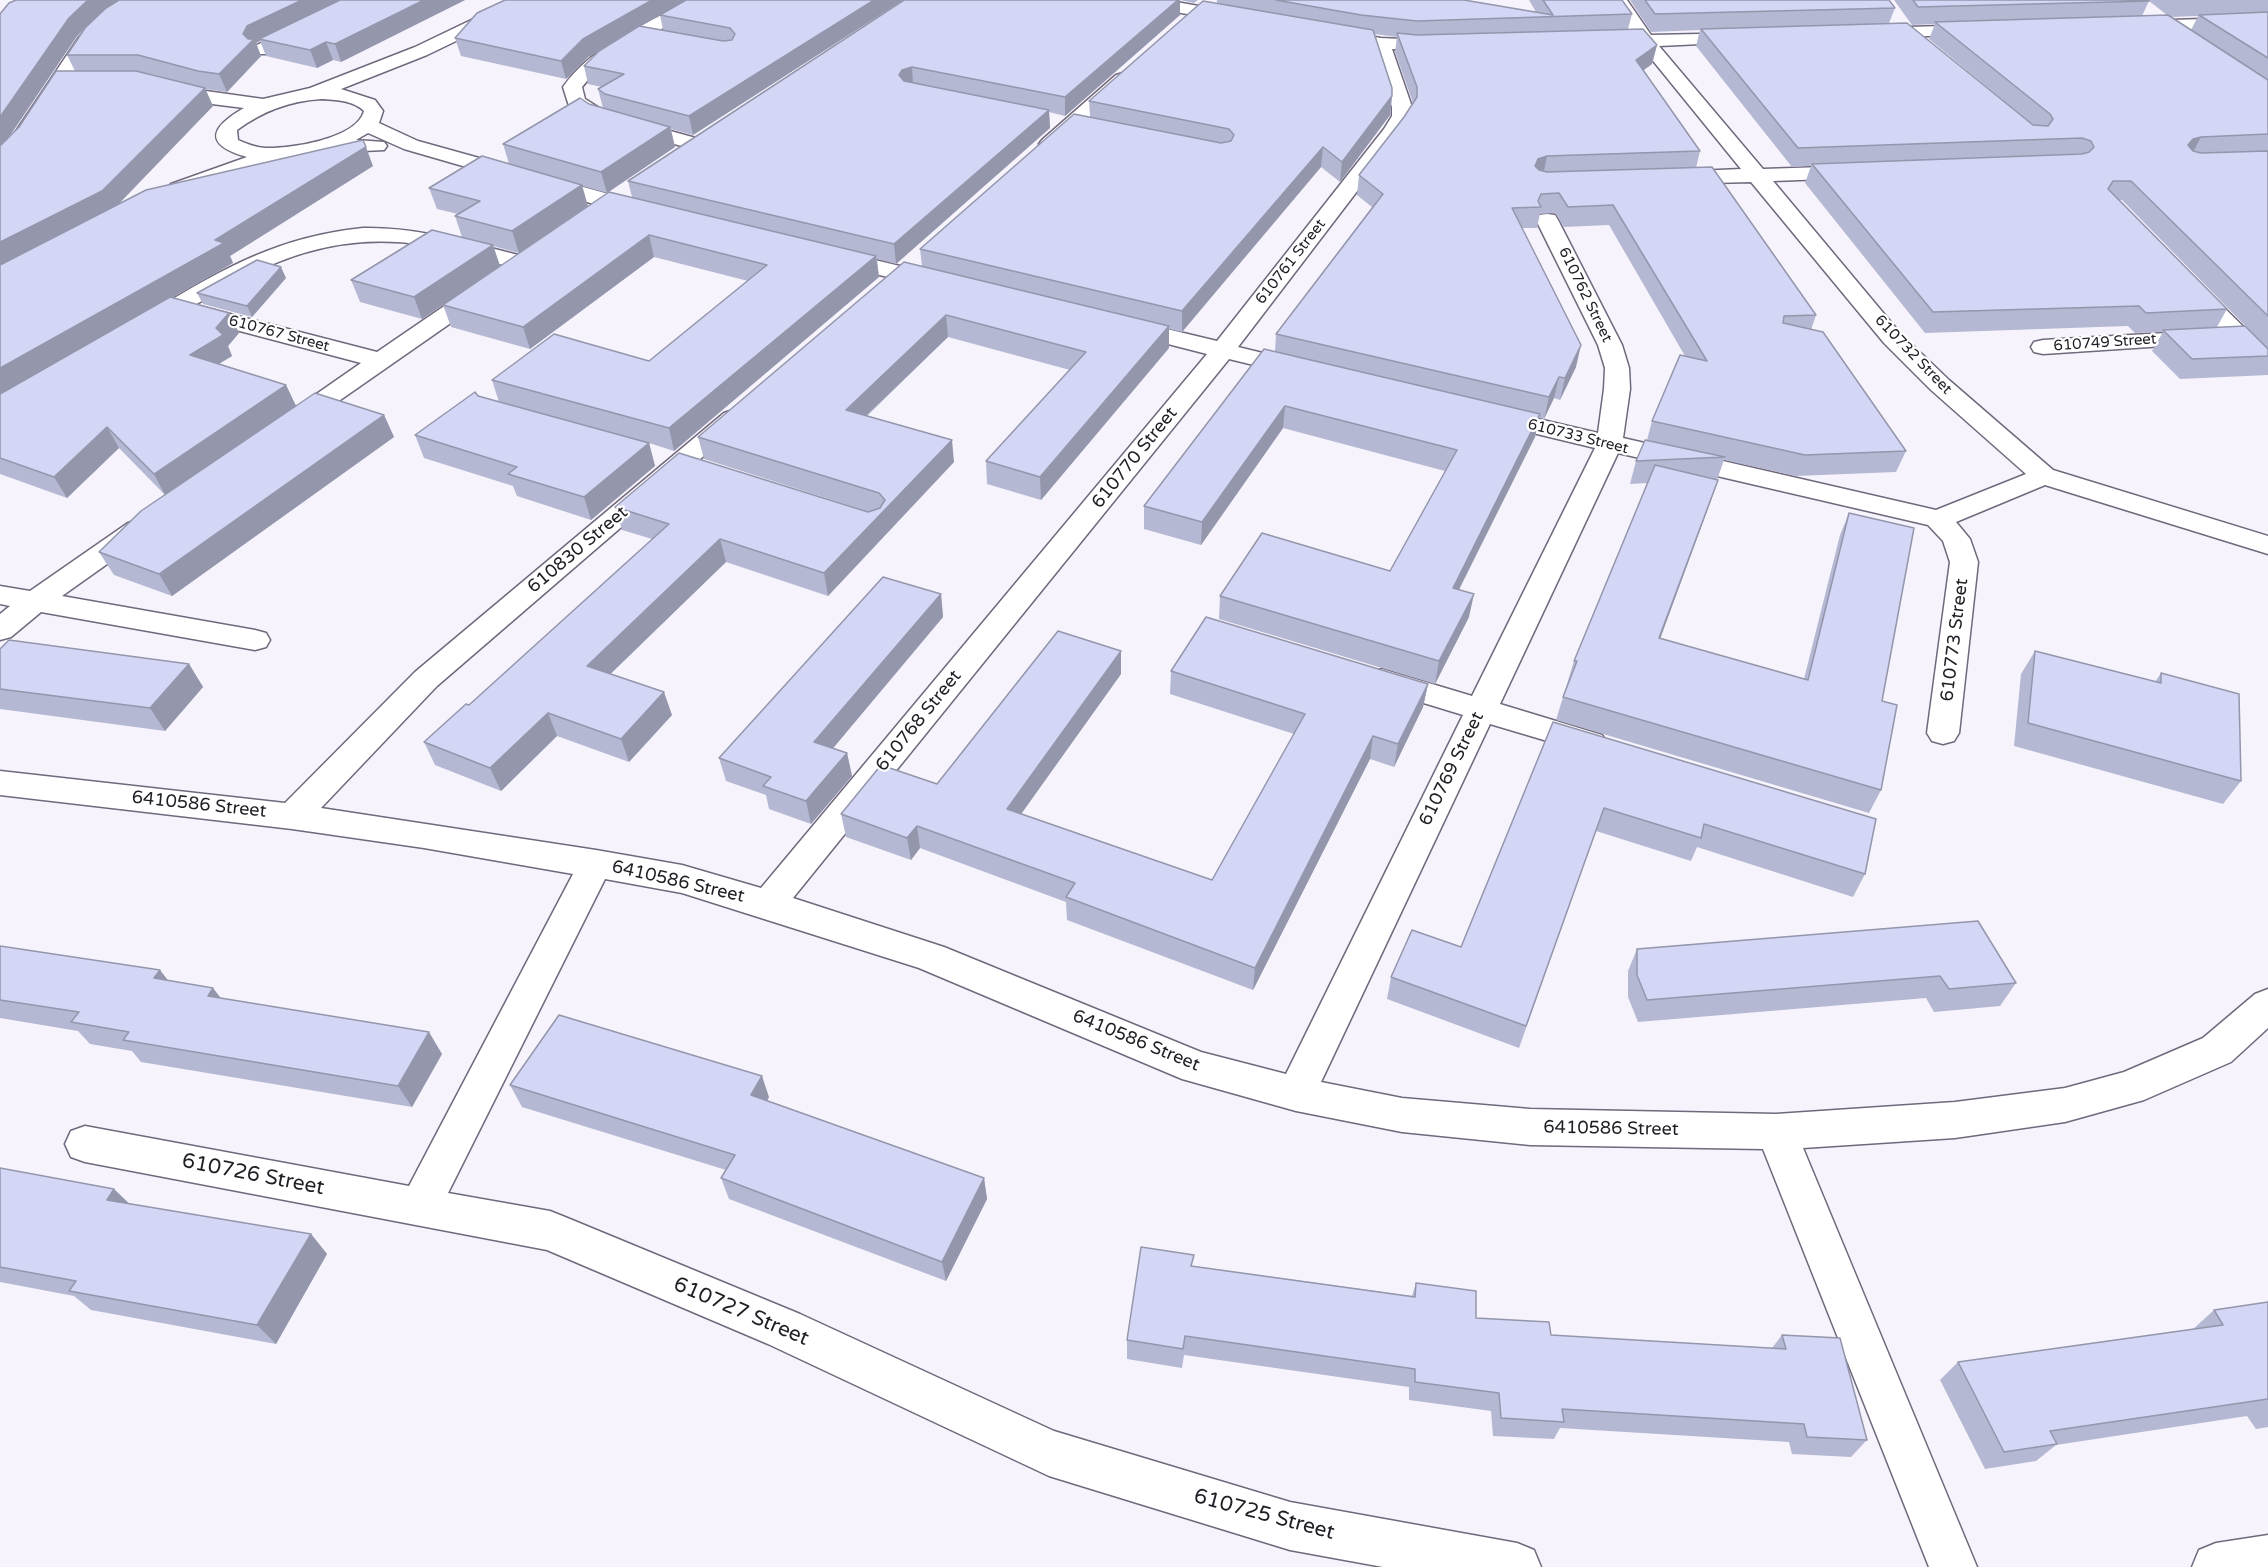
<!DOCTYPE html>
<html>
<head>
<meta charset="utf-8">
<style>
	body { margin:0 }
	canvas { display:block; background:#f7f3fc }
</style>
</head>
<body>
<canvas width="2268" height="1567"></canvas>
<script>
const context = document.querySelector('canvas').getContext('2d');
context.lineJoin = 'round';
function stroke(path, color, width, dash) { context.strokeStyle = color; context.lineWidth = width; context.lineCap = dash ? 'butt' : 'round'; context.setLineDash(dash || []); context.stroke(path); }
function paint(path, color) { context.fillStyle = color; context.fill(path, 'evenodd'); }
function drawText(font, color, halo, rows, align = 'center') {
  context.font = font + ' "Varela Round",sans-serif'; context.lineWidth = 4.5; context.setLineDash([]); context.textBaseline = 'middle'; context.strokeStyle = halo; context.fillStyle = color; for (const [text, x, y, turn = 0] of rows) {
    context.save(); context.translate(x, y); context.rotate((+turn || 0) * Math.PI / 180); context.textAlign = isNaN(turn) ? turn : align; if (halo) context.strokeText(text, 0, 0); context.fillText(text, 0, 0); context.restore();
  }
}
const minor = new Path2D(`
	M127,0H148L113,24L92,44L22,151L7,165L0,167V150L8,143L79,37L101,16Z
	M348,0H371L368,4L267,54H255L252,50L255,46Z
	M513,0H536L533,4L427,55L341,89L375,100L383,111L379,123L418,141L648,205L651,210L648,215L640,216L632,215L404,149L368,133L356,140L384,142L387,146L384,150L325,153L279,159L185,192L178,194L171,192L167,188L171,184L247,157C204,145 209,128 244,108L204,103L159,90L157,86L159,82L166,80L206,91L263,99L310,88L415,47ZM321,99C335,100 353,100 364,111C357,139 289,149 265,148C255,147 247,144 238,140L237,130C263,111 289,101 321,99Z
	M690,0H712L709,4C667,28 612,48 582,87L585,99L609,114L703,140L706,144L703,148L696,150L595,122L569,106L563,87C592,45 647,24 690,0Z
	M1127,0H1165L1238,13L1244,14L1247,18L1244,22L1238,23L1136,5L1130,4Z
	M1609,0H1627L1651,35L1749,33L1752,37L1749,41L1743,42L1659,46L1763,169L1852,166L1859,168L1862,172L1859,176L1852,178L1773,181L1900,333L1949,380L2053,470L2268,536V554L2045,485L1956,522L1970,539L1978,562L1959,733L1954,741L1943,744L1932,741L1927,733L1950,562L1943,541L1928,525L1618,453L1500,704L1602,735L1607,743L1602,751L1591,754L1490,724L1321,1082L1402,1098L1530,1109L1776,1114L1955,1102L2065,1088L2124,1072L2203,1038L2255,994L2268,989V1028L2231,1062L2144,1100L2065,1122L1955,1138L1803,1148L1977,1567H1929L1763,1149L1530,1145L1402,1132L1296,1111L1182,1079L919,968L682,893L605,879L448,1193L550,1211L565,1217L800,1314L1054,1431L1290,1502L1517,1543L1534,1550L1541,1567H1383L1290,1550L1049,1476L768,1344L547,1250L85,1162L71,1157L65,1144L71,1131L85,1126L409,1186L573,874L424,848L292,829L0,795V771L285,803L415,672L724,413L733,410L742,413L746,418L742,423L437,686L321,808L596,850L682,865L761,888L1207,354L1117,331L1113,326L1117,321L1125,319L1217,341L1384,129L1392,116V107L1373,47L1327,39L1324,35L1327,31L1333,30L1381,38L1440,41L1446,42L1449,46L1446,50L1440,51L1392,49L1412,107V116L1400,135L1238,347L1308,364L1311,369L1308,374L1299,376L1229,359L793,898L944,947L1201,1052L1286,1074L1463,715L1371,687L1367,680L1371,673L1382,669L1472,696L1595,448L1483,421L1479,416L1483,411L1492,408L1598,433L1604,389L1605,368L1598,345L1536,220L1539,215L1547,214L1555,215L1558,220L1622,345L1629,368L1630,389L1623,438L1936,510L2026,474L1931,390L1884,343L1751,182L1673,184L1666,182L1663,178L1666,174L1673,172L1741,169L1641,46H1602L1599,42L1602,38L1633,36Z
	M2268,17V27L2139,31L2133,30L2130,26L2133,22L2139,21Z
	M1976,25L1982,26L1985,30L1982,34L1875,38L1869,37L1866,33L1869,29L1875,28Z
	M1123,73L1130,75L1132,79L1130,83L1056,148H1042L1039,144L1042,140L1116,75Z
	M363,228C421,227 474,244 530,258L533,263L530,268L522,270C489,262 458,250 424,245C336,231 269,260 195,305L377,352L475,285L483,283L491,285L495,290L491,295L300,428L291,431L282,428L278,423L282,418L361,363L183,316L181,314C167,322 155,333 139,329L135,324L139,319C215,274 272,237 363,228Z
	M833,250L946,277L949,282L946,287L938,289L825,262L822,257L825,252Z
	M2191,281L2199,283L2268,351V372L2259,370L2183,293L2179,288L2183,283Z
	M2202,331L2210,333L2214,338L2210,343L2043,354L2034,352L2031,347L2034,342L2043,340Z
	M138,520L148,523L152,529L148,535L62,596L255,630L266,633L270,640L266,647L255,650L41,612L11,637L0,640V614L10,606L0,604V586L30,591L128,523Z
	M2268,1535V1567H2192L2199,1550L2216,1543Z`);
stroke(minor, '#70687c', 3);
paint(minor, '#fff');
paint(new Path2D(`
	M16,0H465L341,62L333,60L317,68L266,56L260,41L256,43L261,56L227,92L205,89L213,106L118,204L373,166L230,256L233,263L172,298L229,313L239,333L228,346L232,356L219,364L286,385L296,406L384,415L394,437L172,596L114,575L99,552L165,495L119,448L67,498L0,474V14ZM85,28L67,55L75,71L10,136L77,36ZM143,73H147L185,83Z
	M505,0H903L693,135L671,129L675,147L607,193L582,186L519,253L493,246L500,266L422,319L360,302L351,280L462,237L455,216L458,214L437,209L429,188L509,164L503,144L589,104L604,108H603L598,89L602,87L588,84L584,66L609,45L588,57L566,79L461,56L455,38ZM660,15L663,30L641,26L658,16Z
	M904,0H1198L1194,3L1180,0V15L1065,116L1049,112L1050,128L896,264L877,259L879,277L674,451L649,443L655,466L591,520L517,496L513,486L424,458L415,435L478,396L499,402L492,380L649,361L748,281L654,257L530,349L451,327L443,305L632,197L628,181Z
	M1217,0H1464L1536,12L1529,0H1622L1632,14L1628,29L1657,45L1652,64L1643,70L1700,151L1696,168L1816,315L1811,330L1906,451L1896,472L1796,476L1724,460L1717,480H1716H1718L1710,503L1660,638L1804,679L1840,535L1849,513L1882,701L1881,790L1869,813L1556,720L1574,661L1648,483L1630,484L1636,461L1647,440L1652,421L1685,356L1609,225L1564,227L1555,213L1540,214L1537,228H1522L1576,367L1560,400L1554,398L1544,419L1539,418L1535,437L1459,590L1469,617L1435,684L1219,619L1220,596L1390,571L1445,471L1283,428L1201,545L1144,529V506L1275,351L1276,334L1372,207L1357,195L1359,175L1404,117L1413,103L1395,52L1397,37L1375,34L1392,96L1390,115L1340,182L1321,167L1182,332L1169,329V348L1041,500L987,484L986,461L1070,370L948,337L867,416L954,462L828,596L726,562L610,674L672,715L629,762L557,736L501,791L435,765L424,742L469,705L652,539L622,530L615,507L870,512L704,459L698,437L922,266L920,249L1090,117L1089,101L1217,3Z
	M1630,0H1889L1895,8L1889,23L2033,125L1929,39L1935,24L1912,25L1894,0H2268V349L2122,200H2120L2227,309L2217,327L2268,349V375L2180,379L2152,351L2163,332L2135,333L2128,326L1925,333L1805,183L1811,166L1792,167L1696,46L1700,30L1651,32ZM2149,1L2167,15L2142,16ZM2198,16L2191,30L2170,17Z
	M286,278L252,317L203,304L197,293Z
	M941,594L943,617L833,748L847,753L852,776L811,824L769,809L766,795L726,781L719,758Z
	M0,649L189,664L203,687L165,731L0,709Z
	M2035,651L2155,682L2161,673L2241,781L2223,804L2014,746L2021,674Z
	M1171,671L1428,684L1423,707L1394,767L1370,759L1253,990L1067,920L1066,902L920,848L911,860L846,837L841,814L937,784L1121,674L1021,814L1212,880L1294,734L1170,694Z
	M1553,722L1865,874L1853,897L1697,847L1691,861L1596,831L1519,1048L1387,999L1391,977L1461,947Z
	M1978,921L2016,983L2000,1006L1934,1012L1926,998L1638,1022L1628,997V971L1637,949Z
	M0,946L168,981L221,998L442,1054L412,1107L141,1062L132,1051L90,1044L78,1031L0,1018Z
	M510,1085L769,1097L767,1101L984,1178L987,1199L946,1281L729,1199L721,1178L726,1170L522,1107Z
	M0,1168L130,1204L311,1234L327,1254L276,1344L91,1310L74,1296L0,1282Z
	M1193,1266L1412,1296L1416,1283L1476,1318L1551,1335L1772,1348L1782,1335L1867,1440L1851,1457L1792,1454L1789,1442L1560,1428L1554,1439L1493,1436L1491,1411L1409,1400V1387L1184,1355L1182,1368L1127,1359V1340Z
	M2268,1302V1427L2256,1429L2247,1416L2056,1445L2036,1461L1985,1469L1940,1380L1958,1362L2192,1330L2214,1310Z`), '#b5b8d3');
paint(new Path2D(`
	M88,0H123L99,14L77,36L6,141L0,147V117L69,18Z
	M302,0H343L259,39L260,41L256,43L261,56L227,92L219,74L247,26Z
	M424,0H465L341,62L335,44Z
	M652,0H686L588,57L566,79L561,61L583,39Z
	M874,0H903L693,135L689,116Z
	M1178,0H1180V15L1065,116V97Z
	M326,42L333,60L317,68L310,50Z
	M1657,45L1652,64L1632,79L1636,60Z
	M912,67L913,85L904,88L899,75L902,70Z
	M205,88L213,106L112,211L0,267V242Z
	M1392,96L1390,115L1340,182L1342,162Z
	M1049,110L1050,128L896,264L894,244Z
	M670,127L675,147L607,193L601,172Z
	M2201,137L2191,156L2188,145L2193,139Z
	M366,147L373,166L230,256L233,263L0,395V368L215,240Z
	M1323,147L1321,167L1182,332V311Z
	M1547,156L1543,176L1535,166L1538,159Z
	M582,185L588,206L519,253L512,231Z
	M649,235L654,257L530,349L523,327Z
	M493,245L500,266L422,319L414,297Z
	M876,256L879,277L674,451L669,428Z
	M281,267L286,278L252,317L247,306Z
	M229,313L239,333L228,346L232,356L200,375L190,355Z
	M946,315L948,337L849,432L846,410Z
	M1169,326V348L1041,500L1040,477Z
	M1581,345L1576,367L1560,400L1565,378Z
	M1559,377L1554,398L1544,419L1549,397Z
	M286,385L296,406L165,495L154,474Z
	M1285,406L1283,428L1201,545L1202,522Z
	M1540,414L1535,437L1448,611L1453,588Z
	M384,415L394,437L172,596L159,574Z
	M107,427L119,448L67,498L54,477Z
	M952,440L954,462L828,596L824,573Z
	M649,443L655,466L591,520L584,497Z
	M1718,480L1710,503L1652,661L1659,638Z
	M720,539L726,562L595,689L587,666Z
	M941,594L943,617L819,765L814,742Z
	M1474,594L1469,617L1435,684L1439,661Z
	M1121,651V674L1009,831L1007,809Z
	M189,664L203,687L165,731L150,708Z
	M1428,684L1423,707L1394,767L1398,744Z
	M664,692L672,715L629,762L621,739Z
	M548,713L557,736L501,791L490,768Z
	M1373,736L1370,759L1253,990L1255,968Z
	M847,753L852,776L811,824L806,801Z
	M917,826L920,848L911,860L907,838Z
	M160,970L177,992L154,978Z
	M213,988L230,1010L208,996Z
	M429,1032L442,1054L412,1107L398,1086Z
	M762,1076L769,1097L758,1117L751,1095Z
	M984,1178L987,1199L946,1281L942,1262Z
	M114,1189L135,1209L107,1200Z
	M311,1234L327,1254L276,1344L257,1325Z`), '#9496ac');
const building = new Path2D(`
	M16,0H88L69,18L0,117V14L9,3Z
	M119,0H302L247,26L243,34L248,39H254L219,74L198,71L138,55H67L85,28L106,8Z
	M340,0H424L335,44L326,42L310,50L259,39Z
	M505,0H652L583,39L561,61L455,38L477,13Z
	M686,0H874L689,116L605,94L598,89L624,74L584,66L599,51L639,26L723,41L732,40L735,34L730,28L660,15Z
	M904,0H1178L1065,97L912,67L902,70L899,75L904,81L1049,110L894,244L628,181Z
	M1276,0H1464L1553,15L1543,0H1622L1632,14L1417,21L1361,15Z
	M1645,0H1889L1895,8L1655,14Z
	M1913,0H2149V1L1918,7Z
	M1203,1L1373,30L1392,88V96L1342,162L1323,147L1182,311L920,249L1074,114L1221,143L1231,141L1234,135L1229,129L1089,101Z
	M2268,12V58L2199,15Z
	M2168,15L2268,80V134L2201,137L2193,139L2188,145L2193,151L2201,153L2268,151V316L2131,181H2113L2108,189L2227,309L2146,313L2139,306L1933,312L1812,164L2082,154L2089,152L2094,147L2091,141L2082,138L1798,148L1701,29L1907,23L2033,125L2048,126L2053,119L2050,114L1935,22Z
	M1643,29L1657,45L1636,60L1700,151L1547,156L1538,159L1535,166L1539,170L1547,172L1712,167L1816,315L1784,316L1783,323L1823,332L1906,451L1805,455L1652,421L1680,355L1707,361L1613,205L1568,207L1559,193L1541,194L1538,201L1541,207L1512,208L1581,345L1565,378L1559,377L1549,397L1276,334L1383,194L1359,175L1404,117L1417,97V87L1397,33L1417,35Z
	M56,71H136L205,88L102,191L0,242V146L19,127Z
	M580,98L589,104L670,127L601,172L503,144Z
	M363,140L366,147L215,240L224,243L0,368V265L146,190Z
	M482,156L582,185L512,231L455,216L480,201L429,188Z
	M609,192L876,256L669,428L492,380L554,334L649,361L767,265L649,235L523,327L443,305Z
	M432,230L493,245L414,297L351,280Z
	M257,260L281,267L247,306L197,293Z
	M904,262L1169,326L1040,477L986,461L1086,352L946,315L846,410L952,440L824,573L720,539L587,666L664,692L621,739L548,713L490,768L424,742L466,704L469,705L669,524L615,507L679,453L868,512L880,508L885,500L879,493L698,437Z
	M170,297L229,313L216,328L223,335L190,355L286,385L154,474L107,427L54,477L0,458V394Z
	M2245,326L2268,349V356L2192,359L2163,330Z
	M1264,349L1540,414L1453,588L1474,594L1439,661L1220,596L1262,533L1390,571L1457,450L1285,406L1202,522L1144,506Z
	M475,392L478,396L649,443L584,497L508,474L517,467L415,435Z
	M315,393L384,415L159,574L99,552L141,511Z
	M1645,440L1725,457L1636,461Z
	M1655,465L1718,480L1659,638L1808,680L1849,513L1914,528L1882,701L1897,705L1881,790L1563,697L1577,661H1574Z
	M883,577L941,594L814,742L847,753L806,801L763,786L771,777L719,758Z
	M1206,617L1428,684L1398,744L1373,736L1255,968L1066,897L1075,883L917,826L907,838L841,814L881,765L937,784L1058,631L1121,651L1007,809L1212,880L1305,714L1171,671Z
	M9,640L189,664L150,708L0,689V649Z
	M2035,651L2161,683V673L2239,694L2241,781L2028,723Z
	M1553,722L1876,819L1865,874L1704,824L1701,838L1604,808L1526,1026L1391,977L1412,930L1461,947Z
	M1978,921L2016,983L1949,989L1940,976L1647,1000L1637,975V949Z
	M0,946L160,970L154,978L213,988L208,996L429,1032L398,1086L123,1040L129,1032L71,1022L79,1012L0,1000Z
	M559,1015L762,1076L751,1095L984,1178L942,1262L721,1178L735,1155L510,1085Z
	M0,1168L114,1189L107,1200L311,1234L257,1325L69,1291L76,1281L0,1267Z
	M1141,1247L1194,1255L1191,1266L1415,1297L1416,1283L1476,1291V1318L1549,1322L1551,1335L1786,1349L1782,1335L1840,1338L1867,1440L1807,1437L1804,1424L1562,1409L1564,1422L1501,1418L1499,1393L1415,1382V1369L1185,1336L1183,1349L1127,1340Z
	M2268,1302V1399L2050,1431L2057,1444L2004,1452L1958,1362L2223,1325L2214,1310Z`);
paint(building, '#d3d6f5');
stroke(building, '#9496ac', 1.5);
drawText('15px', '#201d25', '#fff', [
	["610761 Street",1291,262,-52],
	["610762 Street",1585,295,64],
	["610767 Street",279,334,15],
	["610749 Street",2105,343,-4],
	["610732 Street",1913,355,46],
	["610733 Street",1578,437,14]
]);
drawText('18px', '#201d25', '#fff', [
	["610770 Street",1135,458,-51],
	["610830 Street",578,550,-40],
	["610773 Street",1955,640,-83],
	["610768 Street",919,721,-51],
	["610769 Street",1452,769,-64],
	["6410586 Street",199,805,6],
	["6410586 Street",678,882,13],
	["6410586 Street",1136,1041,22],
	["6410586 Street",1611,1129,1]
]);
drawText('21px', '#201d25', '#fff', [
	["610726 Street",253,1175,11],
	["610727 Street",741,1312,23],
	["610725 Street",1264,1515,15]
]);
</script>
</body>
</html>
